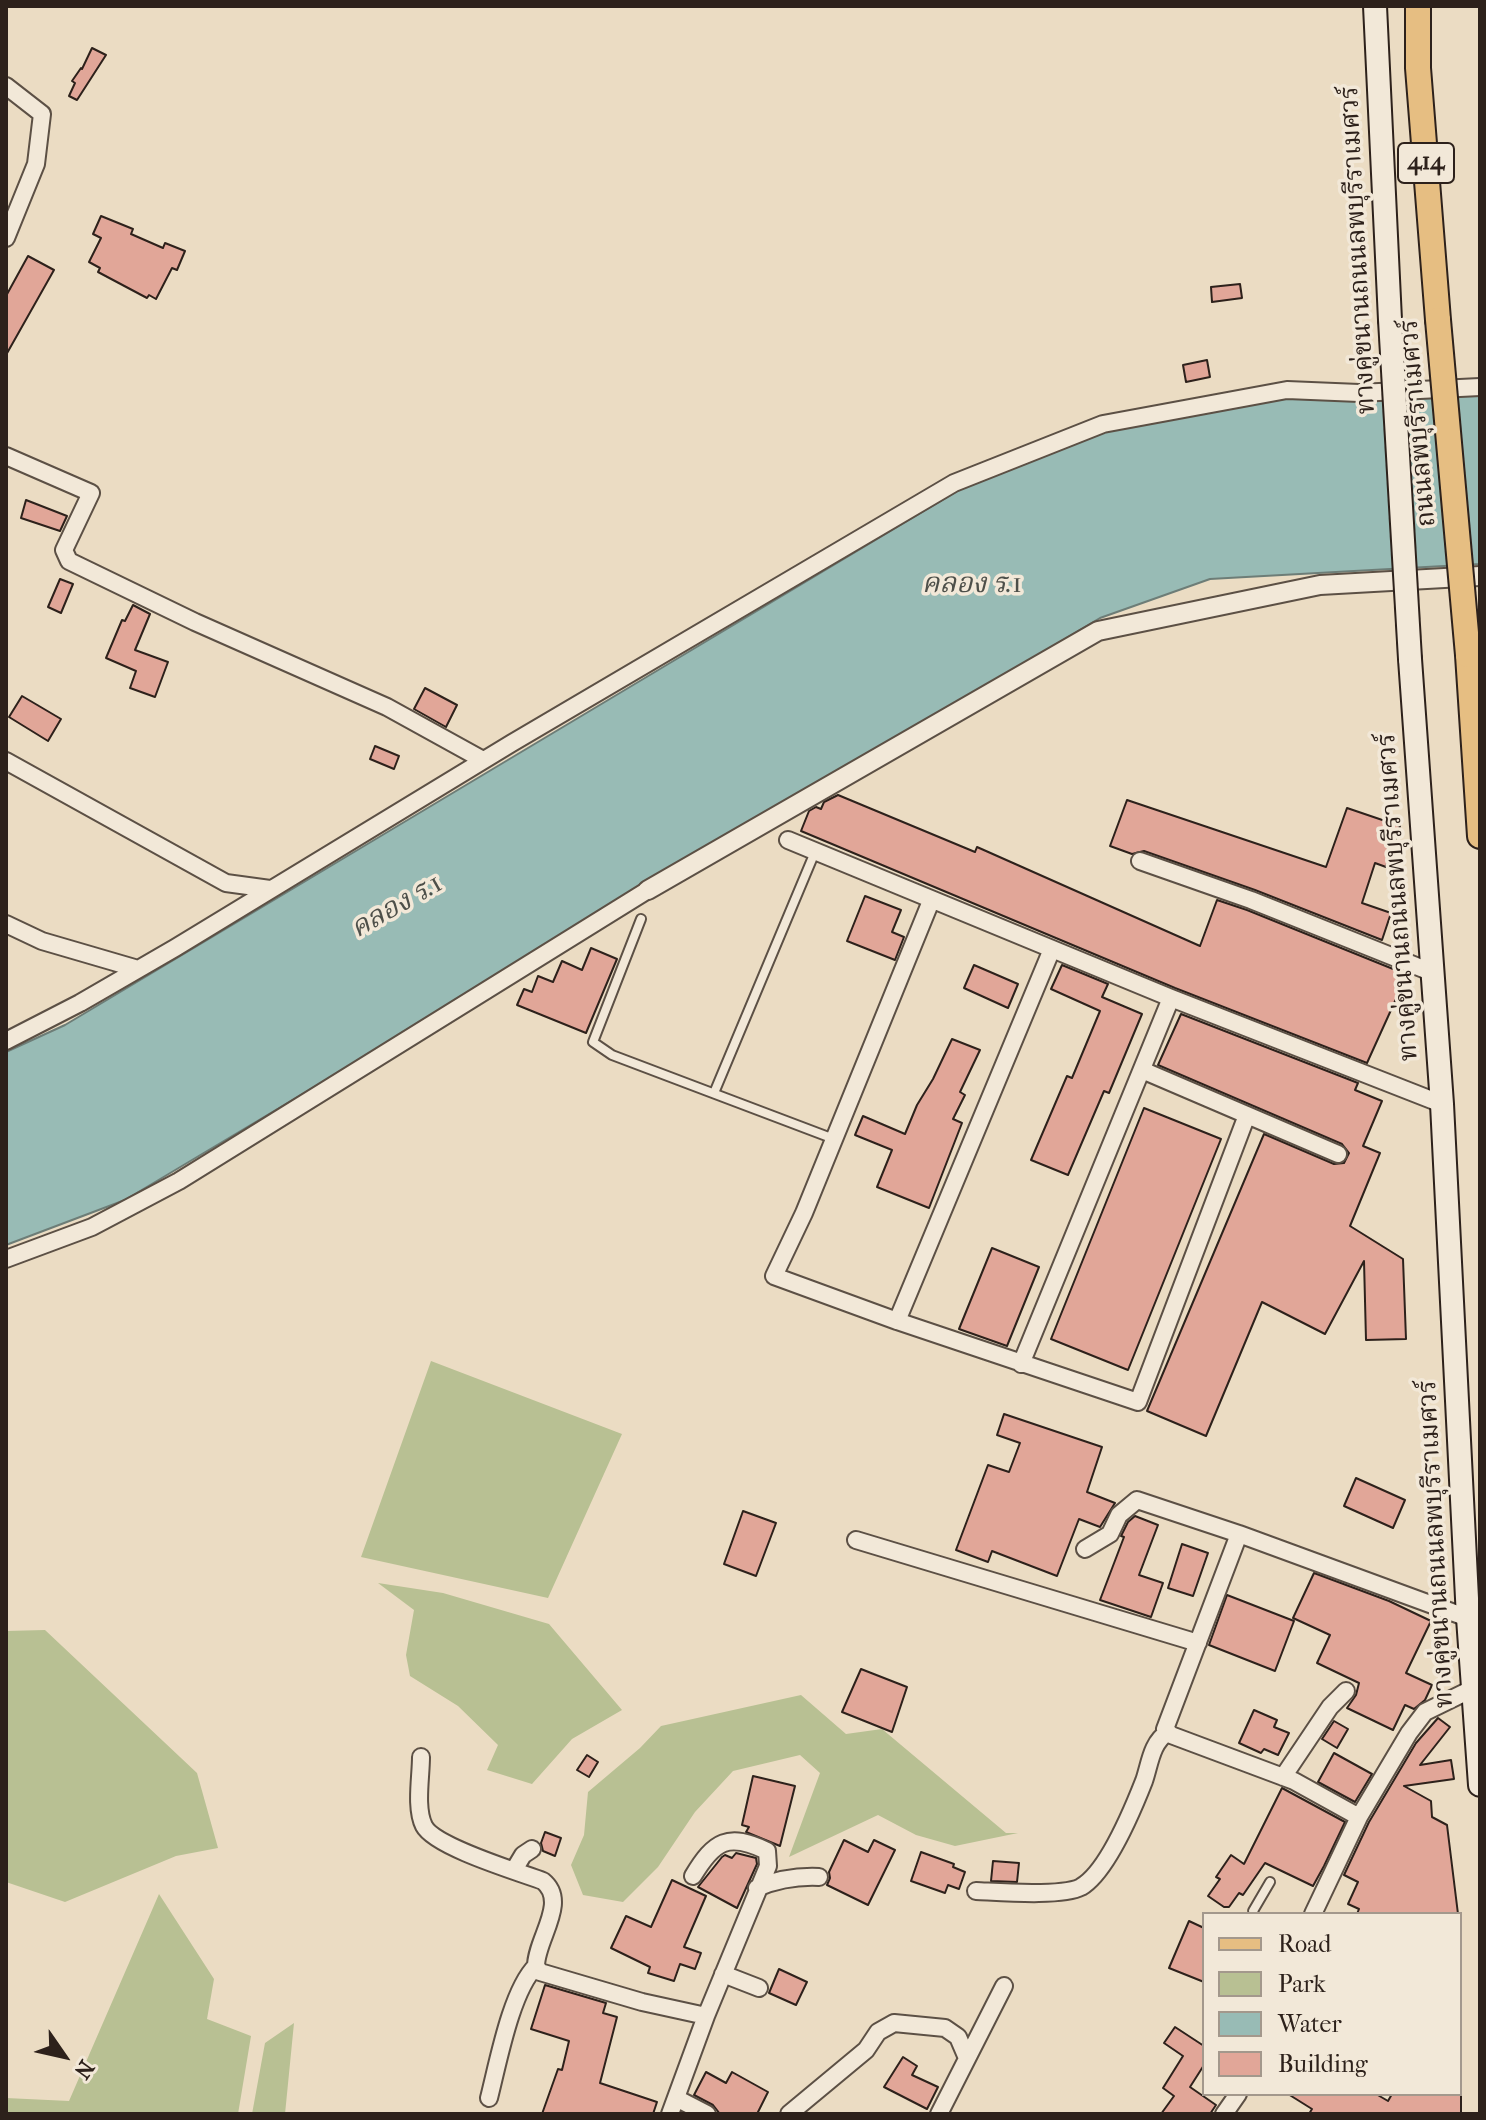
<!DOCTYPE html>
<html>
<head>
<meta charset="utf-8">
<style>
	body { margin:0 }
	#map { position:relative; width:1486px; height:2120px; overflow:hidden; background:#ebdcc3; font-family:"IM FELL French Canon",serif }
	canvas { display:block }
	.frame { position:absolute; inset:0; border:8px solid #2d211b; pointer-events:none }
	.legend { position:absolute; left:1202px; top:1912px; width:260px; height:184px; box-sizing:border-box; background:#f2e8d8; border:2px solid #a3988c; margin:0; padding:10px 14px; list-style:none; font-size:24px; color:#2d211b }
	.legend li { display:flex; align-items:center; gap:16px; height:40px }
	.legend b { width:40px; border:2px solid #a3988c }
	.north { position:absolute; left:24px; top:2016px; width:80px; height:80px; -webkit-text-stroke:6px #f2e8d8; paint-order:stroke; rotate:124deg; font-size:22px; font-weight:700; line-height:32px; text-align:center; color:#2d211b }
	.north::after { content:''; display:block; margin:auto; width:28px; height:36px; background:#2d211b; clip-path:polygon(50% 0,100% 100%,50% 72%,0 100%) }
</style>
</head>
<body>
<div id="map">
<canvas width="1486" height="2120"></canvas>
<div class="frame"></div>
<ul class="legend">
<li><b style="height:10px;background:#e6be82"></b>Road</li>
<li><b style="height:22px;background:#b8c093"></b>Park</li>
<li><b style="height:22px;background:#98bbb5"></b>Water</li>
<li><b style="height:22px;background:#e1a698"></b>Building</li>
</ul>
<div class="north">N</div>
</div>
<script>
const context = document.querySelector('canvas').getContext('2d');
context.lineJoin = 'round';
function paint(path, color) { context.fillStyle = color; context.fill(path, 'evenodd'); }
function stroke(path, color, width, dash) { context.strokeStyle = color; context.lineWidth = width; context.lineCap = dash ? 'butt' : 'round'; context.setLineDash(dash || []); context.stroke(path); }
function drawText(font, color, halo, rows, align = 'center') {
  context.font = font + ' "IM FELL French Canon","Noto Serif Thai",serif'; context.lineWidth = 7; context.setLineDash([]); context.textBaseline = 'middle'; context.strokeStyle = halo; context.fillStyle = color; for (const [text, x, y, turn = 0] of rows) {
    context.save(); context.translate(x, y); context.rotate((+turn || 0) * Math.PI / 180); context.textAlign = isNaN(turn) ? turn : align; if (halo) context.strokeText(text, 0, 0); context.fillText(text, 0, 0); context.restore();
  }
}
paint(new Path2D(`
	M431,1361L622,1434L548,1598L361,1557Z
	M378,1583L443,1593L549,1624L622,1710L572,1739L532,1784L487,1770L498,1745L458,1706L410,1676L406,1655L414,1610Z
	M45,1630L197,1773L218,1848L176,1856L65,1902L6,1882V1631Z
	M801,1695L846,1734L882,1729L1006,1833H1018L955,1846L916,1835L878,1815L789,1857L820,1773L800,1755L733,1771L695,1812L658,1867L623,1902L583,1895L571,1865L584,1835L588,1792L640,1748L661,1726Z
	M159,1894L214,1979L207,2019L251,2036L238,2114H6V2098L69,2101Z
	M294,2023L285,2114H252L265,2043Z`), '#b8c093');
const water = new Path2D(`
	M1480,389V564L1210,579L1100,618L125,1200L6,1245V1052L65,1025L964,487L1105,431L1278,395Z`);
paint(water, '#98bbb5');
stroke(water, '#6d7d77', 2);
const building = new Path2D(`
	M92,48L106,55L77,100L69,96L75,83L72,81L81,68L82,69Z
	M101,216L133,229L131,234L163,248L165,243L185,251L177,270L172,268L156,299L149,295L147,298L98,272L100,268L89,262L101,238L93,234Z
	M28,256L54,270L6,355V296Z
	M1240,284L1242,298L1212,302L1211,287Z
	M1207,360L1210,377L1186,382L1183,365Z
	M26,500L67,516L60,531L21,518Z
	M60,579L73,584L61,613L48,607Z
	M133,605L150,614L135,650L168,662L155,697L130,688L136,671L106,658L122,620L125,621Z
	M425,688L457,705L446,727L414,709Z
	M22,696L61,719L48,741L9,717Z
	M375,746L399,756L394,769L370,759Z
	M838,795L975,852L977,847L1200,946L1217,900L1247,910L1403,973L1396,999L1367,1063L1175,988L801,831L809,811L816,807L821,809L824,802Z
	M1127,800L1326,867L1347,808L1400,826L1386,867L1375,863L1362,903L1391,913L1382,940L1255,890L1144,851L1132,854L1110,846Z
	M865,896L901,910L892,932L904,937L895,960L847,941Z
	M591,948L617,959L586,1033L517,1005L524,989L532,992L538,976L553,982L562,961L582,970Z
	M974,965L1018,984L1008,1008L964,988Z
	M1062,965L1108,984L1102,997L1142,1014L1109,1093L1104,1091L1068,1175L1031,1160L1067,1076L1072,1078L1100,1011L1051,989Z
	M1181,1014L1358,1083L1355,1090L1382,1101L1363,1146L1380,1153L1350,1226L1403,1259L1406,1339L1366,1340L1364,1261L1325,1334L1262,1302L1206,1436L1147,1411L1264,1134L1334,1164L1344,1163L1349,1153L1342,1144L1158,1065Z
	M952,1039L980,1050L960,1092L965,1095L953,1119L962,1123L929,1208L877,1187L892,1150L855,1135L863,1116L905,1134L917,1105L933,1079Z
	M1144,1108L1221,1139L1128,1370L1051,1339Z
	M992,1248L1039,1267L1007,1346L959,1329Z
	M1004,1414L1102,1447L1087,1492L1115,1503L1100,1527L1079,1519L1057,1576L992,1551L988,1562L956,1550L988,1465L1009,1472L1020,1443L997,1435Z
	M1356,1478L1405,1500L1393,1528L1344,1506Z
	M743,1511L776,1523L756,1576L724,1564Z
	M1135,1516L1158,1525L1139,1575L1163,1583L1151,1617L1100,1600L1124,1537L1121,1536L1128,1522Z
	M1182,1544L1208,1553L1193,1596L1168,1588Z
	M1314,1573L1389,1601L1431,1621L1406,1673L1432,1685L1425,1700L1414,1709L1405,1705L1393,1730L1347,1708L1356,1695L1359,1683L1317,1663L1330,1635L1293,1618Z
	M1227,1595L1294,1621L1275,1671L1209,1645Z
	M861,1669L907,1687L892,1732L842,1712Z
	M1254,1710L1277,1720L1274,1727L1289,1733L1278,1755L1264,1749L1261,1753L1239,1743Z
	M1438,1718L1450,1727L1420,1765L1451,1760L1454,1779L1404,1786L1431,1801L1432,1817L1447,1825L1458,1914H1357L1359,1909L1348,1904L1358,1882L1344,1875L1369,1822L1416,1743Z
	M1334,1721L1348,1729L1337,1748L1322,1739Z
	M1334,1753L1372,1774L1355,1802L1318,1782Z
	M587,1755L598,1762L589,1777L577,1770Z
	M753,1776L795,1786L780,1846L746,1832L749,1827L742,1825Z
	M1282,1788L1345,1822L1324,1866L1313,1886L1265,1863L1243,1895L1239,1893L1229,1907H1224L1208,1896L1220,1879L1216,1877L1231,1855L1244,1864Z
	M545,1832L561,1838L555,1856L543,1851L541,1843Z
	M844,1840L868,1852L874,1840L895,1850L868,1905L827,1885L830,1878L829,1872Z
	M921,1852L954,1864L953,1867L965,1872L959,1889L948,1885L945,1893L911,1881Z
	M736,1853L756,1858L757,1864L737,1908L698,1887L722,1857L725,1855L732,1858Z
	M993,1861L1019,1863L1017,1882L991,1881Z
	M672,1880L706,1896L684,1947L701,1953L695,1969L680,1964L674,1981L648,1973L650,1967L611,1948L626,1916L651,1927Z
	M1189,1921L1204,1928V1982L1169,1968Z
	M779,1969L807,1982L796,2005L769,1993Z
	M545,1985L606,2003L603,2013L617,2017L600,2083L657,2102L653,2114H542L558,2069L562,2070L569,2041L531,2029Z
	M1175,2027L1204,2046V2065L1190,2087L1216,2105L1210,2114H1161L1174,2096L1163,2088L1183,2056L1164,2043Z
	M903,2057L917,2066L912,2075L938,2087L927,2109L884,2087Z
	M706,2072L726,2083L732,2072L768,2092L757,2114H720L713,2105L694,2095Z
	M1288,2094H1376L1388,2101L1392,2094H1461V2114H1309L1312,2109Z`);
paint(building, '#e1a698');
stroke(building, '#2d211b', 2);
const service = new Path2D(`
	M641,919L593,1042L612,1055L834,1139
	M714,1093L815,852
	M1254,1914L1253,1911L1270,1882`);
const minor = new Path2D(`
	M6,86L42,114L36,164L6,238
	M6,456L91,493L64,550L69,561L195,622L387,707L483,760
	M6,761L226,883L270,889
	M788,840L1171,998L1442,1104
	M1140,861L1251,900L1431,972
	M931,901L804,1213L774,1276L897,1321L1138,1402L1247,1115
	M6,924L42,941L138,969
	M6,1041L80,1003L175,948L512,743L954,483L1103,424L1287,390L1359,393L1480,387
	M1142,1070L1338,1154
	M6,1259L92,1227L179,1181L648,890
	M897,1321L1052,949
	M1021,1364L1171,998
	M1239,1534L1165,1729L1171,1735L1294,1781L1359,1817
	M856,1540L1198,1643
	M1085,1549L1110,1534L1119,1515L1137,1500L1239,1534L1468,1618
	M421,1757C421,1777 415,1808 424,1826C435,1847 519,1872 543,1881C569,1902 536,1939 536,1966L540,1972L642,2002L706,2016
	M1283,1777L1330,1707L1346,1691
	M514,1870L523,1855L532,1849
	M757,1888C778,1879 796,1876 819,1877
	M976,1891C1000,1892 1062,1897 1081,1887C1107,1872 1133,1809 1144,1781C1150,1764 1151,1743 1168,1732
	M1313,1914L1359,1817L1409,1733L1425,1712L1472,1689
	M723,1974L759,1988
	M489,2098C498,2063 511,1991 536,1966
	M676,2098L707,2114
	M670,2114L706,2016L768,1866L767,1851C728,1832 714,1841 693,1876
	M789,2114L866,2050L878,2032L894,2023L945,2028L958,2037L967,2058
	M939,2114L1004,1986
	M1224,2114L1238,2094`);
const tertiary = new Path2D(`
	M648,890L1098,631L1320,585L1480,576`);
const secondary = new Path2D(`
	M1375,6L1390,320
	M1410,659L1442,1104L1468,1618L1480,1785`);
const primary = new Path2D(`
	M1418,6V68L1438,320
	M1468,655L1480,836`);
stroke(service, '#5c5045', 12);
stroke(minor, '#5c5045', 20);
stroke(tertiary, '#5c5045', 22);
stroke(secondary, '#2d211b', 26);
stroke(primary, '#2d211b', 28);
stroke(service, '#f2e8d8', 8);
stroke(minor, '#f2e8d8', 16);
stroke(tertiary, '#f2e8d8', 18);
stroke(secondary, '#f2e8d8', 22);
stroke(primary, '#e6be82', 24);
const secondaryBridge = new Path2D(`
	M1390,320L1410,659`);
const primaryBridge = new Path2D(`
	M1438,320L1468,655`);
stroke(secondaryBridge, '#2d211b', 26, []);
stroke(primaryBridge, '#2d211b', 28, []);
stroke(secondaryBridge, '#f2e8d8', 22);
stroke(primaryBridge, '#e6be82', 24);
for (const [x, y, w] of [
	[1426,163,56]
]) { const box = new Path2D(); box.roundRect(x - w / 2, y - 20, w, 40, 6); context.fillStyle = '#f2e8d8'; context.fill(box); stroke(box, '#2d211b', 2); }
drawText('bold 24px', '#2d211b', null, [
	["414",1426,163]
]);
drawText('26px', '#2d211b', '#f2e8d8', [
	["ทางคู่ขนานถนนลพบุรีราเมศวร์",1359,250,-93],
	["ถนนลพบุรีราเมศวร์",1419,423,-95],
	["ทางคู่ขนานถนนลพบุรีราเมศวร์",1399,897,-94],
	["ทางคู่ขนานถนนลพบุรีราเมศวร์",1437,1544,-93]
]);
drawText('italic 28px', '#4d4f49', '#f2e8d8', [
	["คลอง ร.1",972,585],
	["คลอง ร.1",397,907,-30]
]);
</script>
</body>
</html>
